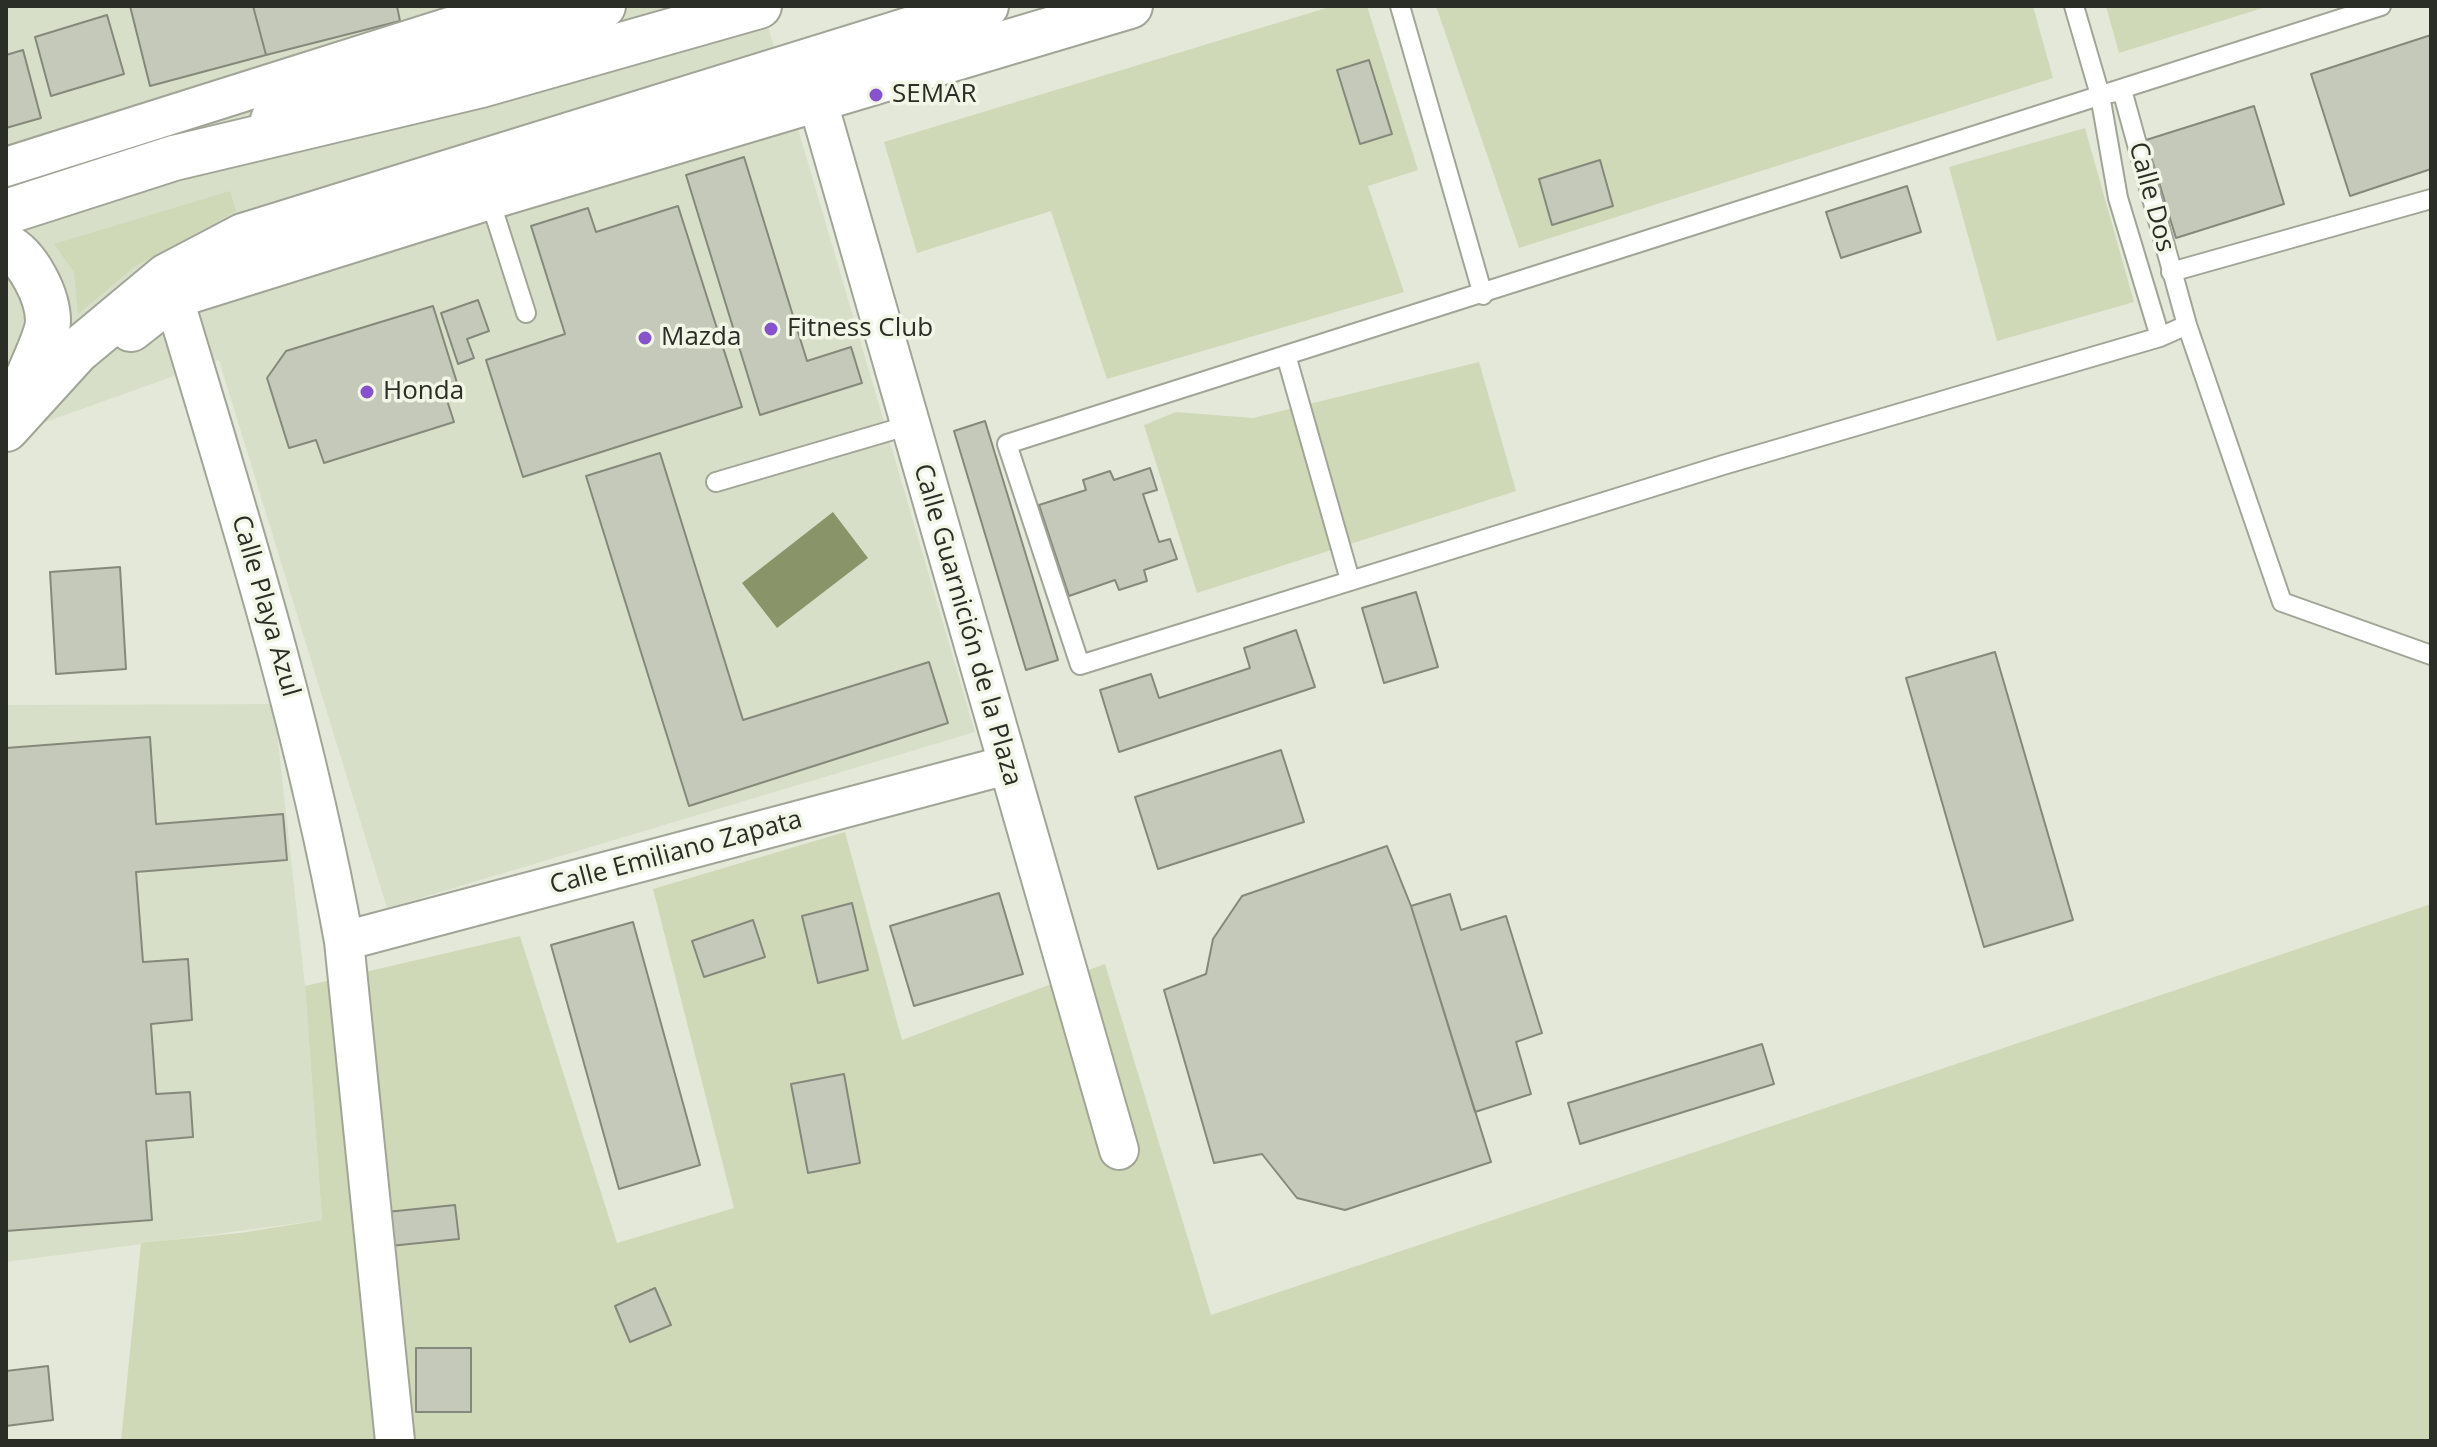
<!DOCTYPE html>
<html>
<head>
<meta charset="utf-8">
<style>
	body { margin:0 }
	#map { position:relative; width:2437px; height:1447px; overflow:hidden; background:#e4e8d9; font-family:"Open Sans",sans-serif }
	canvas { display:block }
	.frame { position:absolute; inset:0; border:8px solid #2b2d27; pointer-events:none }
</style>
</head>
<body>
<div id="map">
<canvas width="2437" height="1447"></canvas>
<div class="frame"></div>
</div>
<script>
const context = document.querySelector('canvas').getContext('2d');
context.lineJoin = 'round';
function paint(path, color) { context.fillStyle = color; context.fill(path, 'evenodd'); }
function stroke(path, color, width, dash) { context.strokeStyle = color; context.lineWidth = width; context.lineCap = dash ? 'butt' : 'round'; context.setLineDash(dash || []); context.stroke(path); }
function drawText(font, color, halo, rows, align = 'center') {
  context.font = font + ' "Open Sans",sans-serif'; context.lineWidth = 7; context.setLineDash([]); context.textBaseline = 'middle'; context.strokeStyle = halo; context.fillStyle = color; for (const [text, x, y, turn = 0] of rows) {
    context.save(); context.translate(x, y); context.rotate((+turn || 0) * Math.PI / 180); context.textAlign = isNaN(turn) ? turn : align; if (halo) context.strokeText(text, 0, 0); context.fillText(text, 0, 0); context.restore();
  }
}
paint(new Path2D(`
	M6,6H762L975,732L387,908L219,360L6,436Z
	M274,704L305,986L322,1220L6,1262V705Z`), '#d8dfc9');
paint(new Path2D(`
	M1333,6H1367L1418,170L1368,186L1404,292L1107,379L1051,211L917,253L884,142Z
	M1436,6H2033L2053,78L1519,248Z
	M2106,6H2269L2119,53Z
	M2085,128L2134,302L1997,341L1949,167Z
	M230,191L236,211L134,267L78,314L74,272L54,244Z
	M1479,362L1516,491L1197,593L1144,425L1176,412L1253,418Z
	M845,832L902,1040L1105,964L1211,1315L2431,904V1441H121L141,1243L240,1233L322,1220L305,986L520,936L617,1243L734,1208L653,889Z`), '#cfd9b7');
paint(new Path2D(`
	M833,512L868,558L777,628L742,583Z`), '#899569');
const building = new Path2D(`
	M130,6H253L266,55L150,86Z
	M253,6H397L400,21L266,55Z
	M107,15L124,74L51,96L35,37Z
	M2431,35V169L2350,196L2311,74Z
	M23,50L41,118L6,128V55Z
	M1369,60L1392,134L1360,144L1337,70Z
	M2254,106L2284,204L2176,238L2146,140Z
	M744,157L807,361L851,347L862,383L760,415L686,175Z
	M1600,160L1613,206L1552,225L1539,179Z
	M1907,186L1921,232L1841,258L1826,212Z
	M678,206L742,407L523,477L486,360L565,334L531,226L588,208L596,232Z
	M478,300L489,331L467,339L474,358L458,364L441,313Z
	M433,306L458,386L444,391L454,422L324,463L316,440L289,448L267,378L286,351Z
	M985,421L1058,660L1026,670L954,431Z
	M660,453L743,720L929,662L948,723L689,806L586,476Z
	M1150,468L1157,490L1143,494L1159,542L1170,539L1177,559L1144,570L1147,581L1119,590L1115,580L1069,596L1039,505L1086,490L1083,480L1110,471L1114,480Z
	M120,567L126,669L56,674L50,572Z
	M1416,592L1438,667L1384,683L1362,608Z
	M1296,630L1315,687L1119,752L1100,690L1151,674L1159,698L1250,668L1244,648Z
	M1995,652L2073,920L1984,947L1906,678Z
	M150,737L156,824L283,814L287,860L136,872L143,962L188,959L192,1020L151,1024L156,1094L190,1092L193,1137L146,1141L152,1220L6,1231V748Z
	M1281,750L1304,822L1158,869L1135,797Z
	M1387,846L1411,906L1491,1162L1345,1210L1297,1198L1262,1154L1214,1163L1164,990L1206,974L1213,939L1242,896Z
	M999,893L1023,974L914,1006L890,926Z
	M1450,894L1461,930L1506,916L1542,1033L1516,1042L1531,1094L1475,1112L1411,906Z
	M852,903L868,970L818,983L802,916Z
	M753,920L765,957L704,977L692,941Z
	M633,922L700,1165L619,1189L551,945Z
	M1762,1044L1774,1084L1580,1144L1568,1103Z
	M844,1074L860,1163L808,1173L791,1084Z
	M455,1205L459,1239L380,1247L377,1213Z
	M655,1288L671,1325L630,1342L615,1306Z
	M416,1348H471V1412H416Z
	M48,1366L53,1420L6,1426V1371Z`);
paint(building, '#c4c9ba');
stroke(building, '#85897b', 2);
const lane = new Path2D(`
	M1400,6L1483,295
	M2074,6L2100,95L2118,198L2160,337
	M2111,93L2122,90L2187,325L2282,602L2431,655
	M489,197L526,313
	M2171,272L2431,199
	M2187,325L2160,337L1723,465L1080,665L1007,444L2381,6
	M1286,355L1350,580
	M716,482L910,425`);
const street = new Path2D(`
	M817,99L1119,1150
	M6,167L516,6
	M167,276C233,496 303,715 344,941L395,1441
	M344,941L1007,765`);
const secondary = new Path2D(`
	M273,120L468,45L603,6
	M131,329L173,296L489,197L1130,6`);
const primary = new Path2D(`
	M6,212L174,158L481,85L759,6
	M6,246C28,257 48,296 48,321C48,336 23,387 16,404
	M6,429L77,351L167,276L243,236L986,6`);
stroke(lane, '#a1a597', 22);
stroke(street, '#a1a597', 42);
stroke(secondary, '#a1a597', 48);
stroke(primary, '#a1a597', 48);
stroke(lane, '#fff', 18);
stroke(street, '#fff', 38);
stroke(secondary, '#fff', 44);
stroke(primary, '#fff', 44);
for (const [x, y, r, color] of [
	[876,95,8,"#8753cb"],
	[771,329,8,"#8753cb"],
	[645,338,8,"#8753cb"],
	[367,392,8,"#8753cb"]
]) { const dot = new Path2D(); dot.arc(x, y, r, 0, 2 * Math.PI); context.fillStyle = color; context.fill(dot); stroke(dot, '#f1f6e6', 3); }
drawText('26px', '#2b2d27', '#f1f6e6', [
	["SEMAR",892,95],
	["Fitness Club",787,329],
	["Mazda",661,338],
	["Honda",383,392]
], 'left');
drawText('26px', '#2b2d27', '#f1f6e6', [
	["Calle Dos",2151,197,75],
	["Calle Playa Azul",265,606,74],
	["Calle Guarnición de la Plaza",967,625,74],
	["Calle Emiliano Zapata",676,853,-15]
]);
</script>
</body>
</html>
